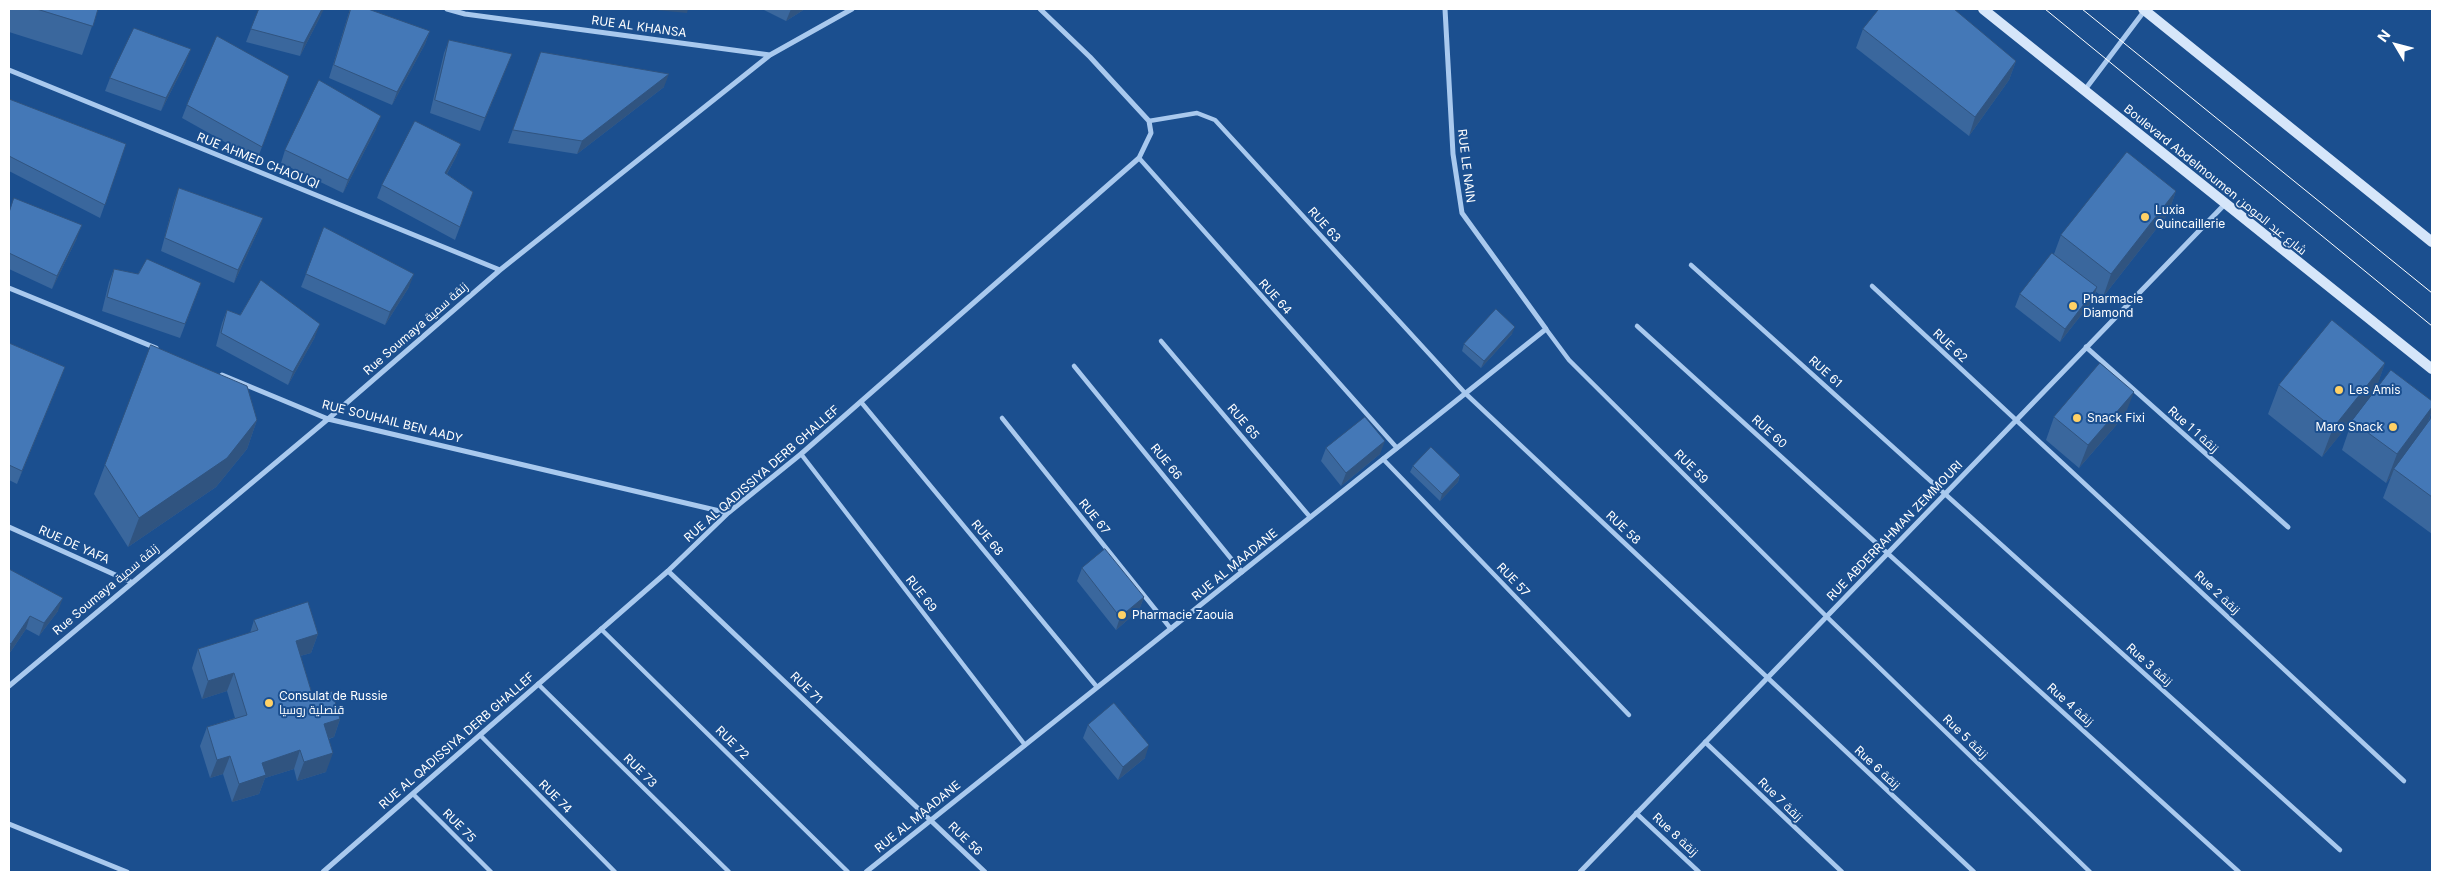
<!DOCTYPE html>
<html>
<head>
<meta charset="utf-8">
<style>
	body { margin:0 }
	#map { position:relative; width:2441px; height:881px; overflow:hidden; background:#1b4f8f; font-family:Inter,sans-serif }
	canvas { display:block }
	.frame { position:absolute; inset:0; border:10px solid #fff; pointer-events:none }
	.north { position:absolute; left:2371px; top:20px; width:50px; height:50px; -webkit-text-stroke:4px #1b4f8f; paint-order:stroke; rotate:307deg; font-size:14px; font-weight:700; line-height:20px; text-align:center; color:#fff }
	.north::after { content:''; display:block; margin:auto; width:18px; height:22px; background:#fff; clip-path:polygon(50% 0,100% 100%,50% 72%,0 100%) }
</style>
</head>
<body>
<div id="map">
<canvas width="2441" height="881"></canvas>
<div class="frame"></div>
<div class="north">N</div>
</div>
<script>
const context = document.querySelector('canvas').getContext('2d');
context.lineJoin = 'round';
function stroke(path, color, width, dash) { context.strokeStyle = color; context.lineWidth = width; context.lineCap = dash ? 'butt' : 'round'; context.setLineDash(dash || []); context.stroke(path); }
function paint(path, color) { context.fillStyle = color; context.fill(path, 'evenodd'); }
function drawText(font, color, halo, rows, align = 'center') {
  context.font = font + ' Inter,Cairo,sans-serif'; context.lineWidth = 4; context.setLineDash([]); context.textBaseline = 'middle'; context.strokeStyle = halo; context.fillStyle = color; for (const [text, x, y, turn = 0] of rows) {
    context.save(); context.translate(x, y); context.rotate((+turn || 0) * Math.PI / 180); context.textAlign = isNaN(turn) ? turn : align; if (halo) context.strokeText(text, 0, 0); context.fillText(text, 0, 0); context.restore();
  }
}
stroke(new Path2D(`
	M1149,121L1197,113L1215,120L1465,393L1974,872
	M1139,158L1397,448
	M1691,265L2340,850
	M1872,286L2404,781
	M1637,326L2239,872
	M1546,329L1569,360L1826,616L2090,872
	M1161,341L1310,517
	M1074,366L1242,572
	M861,402L1097,687
	M1002,418L1171,629
	M801,454L1025,745
	M1383,459L1629,715
	M601,629L848,872
	M538,684L729,872
	M480,735L615,872
	M1705,742L1842,872
	M413,794L491,872
	M1636,813L1699,872`), '#a9c9ee', 4.5);
stroke(new Path2D(`
	M447,9L465,14L770,55
	M9,70L500,270
	M2084,91L2145,10
	M9,288L156,348
	M2086,347L2288,527
	M222,375L328,419L728,513
	M9,527L131,582
	M668,571L985,872
	M9,686L328,419L500,270L770,55L852,9
	M9,824L127,872
	M323,872L668,571L728,513L801,454L1139,158L1151,133L1149,121L1090,57L1040,9
	M866,872L1546,329L1462,213L1453,154L1445,9
	M1580,872L2225,204`), '#a9c9ee', 5);
stroke(new Path2D(`
	M1983,9L2432,369
	M2143,9L2432,242`), '#d6e6fa', 10);
stroke(new Path2D(`
	M2045,9L2432,326
	M2082,9L2432,293`), '#fff', 1);
paint(new Path2D(`
	M9,9H98L82,55L9,32Z
	M350,9L430,31L425,44L392,105L329,78Z
	M762,9H805L786,21Z
	M321,15L300,56L246,42L251,29Z
	M1863,29L2016,61L2009,80L1969,136L1856,48Z
	M449,40L512,54L480,131L430,113L444,53Z
	M541,52L664,87L577,154L508,143Z
	M186,62L161,111L105,91L110,78Z
	M289,76L257,160L182,118L187,105Z
	M9,99L126,144L100,218L9,171Z
	M376,129L343,193L281,163L285,150Z
	M461,144L456,157L447,174L473,192L455,240L377,198L382,185Z
	M179,188L263,218L258,231L234,283L161,251L174,201Z
	M2176,191L2168,214L2103,297L2096,292L2093,300L2060,342L2015,307L2020,294L2054,254L2061,235Z
	M9,212L77,238L52,289L9,269Z
	M114,269L138,274L201,283L180,338L102,311L109,282Z
	M306,274L409,287L385,325L301,287Z
	M227,310L240,315L315,337L288,385L216,346L222,323Z
	M1512,334L1481,368L1462,351L1464,344Z
	M9,343L65,367L17,484L9,480Z
	M2385,363L2375,391L2432,401V411L2428,423L2432,417V534L2383,498L2391,477L2386,483L2342,450L2352,421L2372,395L2322,457L2268,414L2279,385Z
	M2125,415L2079,468L2046,440L2054,417Z
	M257,420L247,449L216,487L128,547L94,494L105,465Z
	M1326,448L1380,454L1341,486L1321,461Z
	M1413,466L1460,475L1458,482L1440,501L1410,472Z
	M1082,568L1144,597L1139,610L1116,630L1077,581Z
	M9,569L58,611L39,636L26,629L9,654Z
	M254,620L318,634L311,653L300,656L313,697L340,719L334,737L329,739L326,772L297,781L294,769L265,778L259,794L232,802L223,774L210,778L200,746L207,727L235,718L227,691L202,699L192,668L198,649L250,633Z
	M1088,725L1145,758L1118,780L1083,738Z`), '#3a679d');
paint(new Path2D(`
	M322,9H324L321,15L300,56L304,43Z
	M646,9H688L687,13Z
	M791,9H805L786,21Z
	M430,31L425,44L392,105L397,92Z
	M191,49L186,62L161,111L166,98Z
	M512,54L507,67L480,131L485,118Z
	M2016,61L2009,80L1969,136L1975,117Z
	M669,74L664,87L577,154L582,141Z
	M381,116L376,129L343,193L348,180Z
	M461,144L456,157L440,186L445,173Z
	M2176,191L2168,214L2103,297L2111,274Z
	M263,218L258,231L234,283L238,270Z
	M82,225L77,238L52,289L57,276Z
	M414,274L409,287L385,325L390,312Z
	M2097,287L2093,300L2060,342L2065,329Z
	M320,324L315,337L288,385L293,372Z
	M1515,327L1512,334L1481,368L1484,361Z
	M2385,363L2375,392L2322,457L2333,428Z
	M65,367L60,380L17,484L22,471Z
	M2134,392L2125,415L2079,468L2088,445Z
	M2432,407V411L2424,432L2394,469L2391,477L2386,483L2397,454Z
	M257,420L247,449L216,487L128,547L139,518Z
	M1385,441L1380,454L1341,486L1346,473Z
	M1460,475L1458,482L1440,501L1442,494Z
	M1144,597L1139,610L1116,630L1120,617Z
	M63,598L58,611L39,636L44,623Z
	M30,616L26,629L9,654V650L11,644Z
	M318,634L311,653L289,659L296,641Z
	M234,673L227,691L202,699L208,681Z
	M340,719L334,737L317,742L324,724Z
	M1149,745L1145,758L1118,780L1123,767Z
	M300,750L294,769L265,778L259,794L232,802L239,784L262,763Z
	M333,753L326,772L297,781L304,762Z
	M230,756L223,774L210,778L217,760Z`), '#305480');
const building = new Path2D(`
	M37,9H98L93,26Z
	M259,9H322L304,43L251,29Z
	M351,9H368L430,31L397,92L334,65Z
	M1879,9H1954L2016,61L1975,117L1863,29Z
	M134,28L191,49L166,98L110,78Z
	M217,36L289,76L262,147L187,105Z
	M449,40L512,54L485,118L435,100Z
	M541,52L669,74L582,141L513,130Z
	M319,80L381,116L348,180L285,150Z
	M9,99L126,144L105,205L9,156Z
	M415,121L461,144L445,173L473,192L460,227L382,185Z
	M2127,152L2176,191L2111,274L2061,235Z
	M179,188L263,218L238,270L165,238Z
	M14,198L82,225L57,276L9,253V213Z
	M324,227L414,274L390,312L306,274Z
	M2052,253L2097,287L2065,329L2020,294Z
	M147,259L201,283L185,324L107,297L114,269L138,274Z
	M261,280L320,324L293,372L221,333L227,310L240,315Z
	M1496,309L1515,327L1484,361L1464,344Z
	M2332,320L2385,363L2333,428L2279,385Z
	M9,343L65,367L22,471L9,465Z
	M151,345L247,386L257,420L227,458L139,518L105,465Z
	M2100,363L2134,392L2088,445L2054,417Z
	M2391,370L2432,401V407L2397,454L2352,421Z
	M1365,417L1385,441L1346,473L1326,448Z
	M2432,417V497L2394,469Z
	M1431,447L1460,475L1442,494L1413,466Z
	M1105,549L1144,597L1120,617L1082,568Z
	M9,569L63,598L44,623L30,616L11,644L9,643Z
	M308,602L318,634L296,641L313,697L332,691L340,719L324,724L333,753L304,762L300,750L262,763L266,775L239,784L230,756L217,760L207,727L247,715L234,673L208,681L198,649L258,630L254,620Z
	M1114,703L1149,745L1123,767L1088,725Z`);
paint(building, '#4478b7');
stroke(building, '#305480', 1);
for (const [x, y, r, color] of [
	[2145,217,5,"#ffd166"],
	[2073,306,5,"#ffd166"],
	[2339,390,5,"#ffd166"],
	[2077,418,5,"#ffd166"],
	[2393,427,5,"#ffd166"],
	[1122,615,5,"#ffd166"],
	[269,703,5,"#ffd166"]
]) { const dot = new Path2D(); dot.arc(x, y, r, 0, 2 * Math.PI); context.fillStyle = color; context.fill(dot); stroke(dot, '#1b4f8f', 2); }
drawText('12px', '#fff', '#1b4f8f', [
	["RUE AL KHANSA",639,27,8],
	["RUE AHMED CHAOUQI",258,161,22],
	["RUE LE NAIN",1466,166,83],
	["Boulevard Abdelmoumen شارع عبد المومن",2215,180,39],
	["RUE 63",1324,225,48],
	["RUE 64",1275,297,48],
	["Rue Soumaya زنقة سمية",416,329,-41],
	["RUE 62",1950,346,43],
	["RUE 61",1825,372,42],
	["RUE SOUHAIL BEN AADY",392,422,14],
	["RUE 65",1243,422,50],
	["Rue 1 زنقة 1",2193,430,42],
	["RUE 60",1769,432,42],
	["RUE 66",1166,462,51],
	["RUE 59",1691,467,45],
	["RUE AL QADISSIYA DERB GHALLEF",762,474,-41],
	["RUE 67",1094,517,51],
	["RUE 58",1623,528,43],
	["RUE ABDERRAHMAN ZEMMOURI",1895,531,-46],
	["RUE 68",987,538,50],
	["RUE DE YAFA",74,545,24],
	["RUE AL MAADANE",1235,565,-39],
	["RUE 57",1513,580,46],
	["Rue Soumaya زنقة سمية",106,590,-40],
	["Rue 2 زنقة",2217,593,43],
	["RUE 69",921,594,52],
	["Rue 3 زنقة",2149,665,42],
	["RUE 71",806,688,44],
	["Rue 4 زنقة",2070,705,42],
	["Rue 5 زنقة",1965,737,44],
	["RUE AL QADISSIYA DERB GHALLEF",457,741,-41],
	["RUE 72",732,743,45],
	["Rue 6 زنقة",1877,768,43],
	["RUE 73",640,771,45],
	["RUE 74",555,797,45],
	["Rue 7 زنقة",1780,800,44],
	["RUE AL MAADANE",918,817,-39],
	["RUE 75",459,826,45],
	["Rue 8 زنقة",1675,835,43],
	["RUE 56",965,839,44]
]);
drawText('12px', '#fff', '#1b4f8f', [
	["Luxia",2155,210],
	["Quincaillerie",2155,224],
	["Pharmacie",2083,299],
	["Diamond",2083,313],
	["Les Amis",2349,390],
	["Snack Fixi",2087,418],
	["Maro Snack",2383,427,"right"],
	["Pharmacie Zaouia",1132,615],
	["Consulat de Russie",279,696],
	["قنصلية روسيا",279,710]
], 'left');
</script>
</body>
</html>
